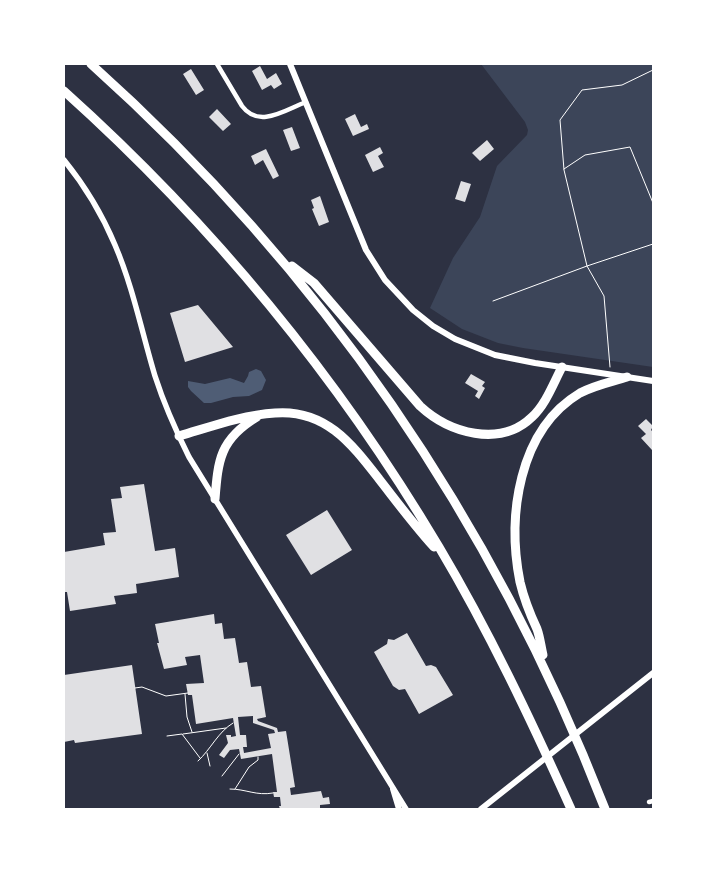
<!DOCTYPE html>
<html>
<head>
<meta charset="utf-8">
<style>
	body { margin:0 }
	#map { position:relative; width:717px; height:873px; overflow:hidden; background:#2d3142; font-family:Montserrat,sans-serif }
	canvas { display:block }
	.frame { position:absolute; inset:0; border:65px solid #fff; pointer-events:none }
</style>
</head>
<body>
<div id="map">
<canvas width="717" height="873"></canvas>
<div class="frame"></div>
</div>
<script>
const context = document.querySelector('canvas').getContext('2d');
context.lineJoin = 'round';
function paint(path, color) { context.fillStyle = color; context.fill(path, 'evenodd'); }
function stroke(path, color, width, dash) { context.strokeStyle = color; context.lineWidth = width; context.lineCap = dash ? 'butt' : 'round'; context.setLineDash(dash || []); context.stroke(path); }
paint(new Path2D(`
	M481,64H653V367L523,348L498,343L462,329L430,308L453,258L480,217L497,166L527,135L528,130L525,122Z`), '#3c4559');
paint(new Path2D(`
	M256,369L261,371L266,380L262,390L249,396L233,397L211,403H204L191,391L188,387V381L205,384L230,378L244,383L248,376L249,372Z`), '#4f5d75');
paint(new Path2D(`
	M260,66L267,79L276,73L282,84L274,89L271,85L262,90L252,71Z
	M191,69L204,90L196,95L183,74Z
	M217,109L231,124L223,131L209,117Z
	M355,114L361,127L367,124L369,129L353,136L345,119Z
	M292,127L300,148L291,151L283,130Z
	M487,140L494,149L480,161L472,153Z
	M380,147L383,153L378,156L384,167L373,172L365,155Z
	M266,149L279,176L273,179L263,160L255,165L251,156Z
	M461,181L471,184L465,202L455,199Z
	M320,196L329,222L319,226L312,209L314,208L311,200Z
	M198,305L233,347L185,362L170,313Z
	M471,374L485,382L482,386L485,388L479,399L475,396L478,391L465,383Z
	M646,419L653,426L651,430L653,432L652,450L641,438L646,434L638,426Z
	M144,484L155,551L175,548L179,577L136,584L137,593L114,596L116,604L70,611L67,592H64V552L105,545L103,533L116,532L111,499L122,498L120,487Z
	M327,510L352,550L311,575L286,535Z
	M214,614L215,624L222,623L224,639L235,638L239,663L247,662L251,687L261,686L266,717L257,719L258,721L277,728L278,732L286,731L295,787L290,788L291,795L321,791L323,798L329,797L330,804L320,805V809H280L279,806H281L280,797H274L273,792H277L272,754L241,759L239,749L230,750L224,758L219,755L228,743L226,735H231V737L236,736L233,718L196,724L192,695H188L186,684L204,683L200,655L185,657L187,665L164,669L157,643H159L155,624ZM253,716V723L274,730L275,733L268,734L271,748L244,753L243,747H247L246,735H240L238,717Z
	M407,633L426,666L431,665L436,667L453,695L419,714L405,689L399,690L393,686L374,652L387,644L388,639L394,640Z
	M132,665L142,734L75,743L74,740L64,742V675Z`), '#e0e0e3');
stroke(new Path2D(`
	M653,70L622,85L582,90L560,120L564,170L587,266L653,244
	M564,169L585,155L630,147L653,203
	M493,301L587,266L604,296L610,367
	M135,688L142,687L166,696L188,693
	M185,694L187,717L192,732
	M183,734L226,728
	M167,736L182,734L200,758
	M207,753L210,766
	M198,761C211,749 218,732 233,723
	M222,776L239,754
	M230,789C246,789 256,796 273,793
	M235,789L249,767L258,760V757`), '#fff', 1);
stroke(new Path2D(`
	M217,64L242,106C259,129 285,110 306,102
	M649,802L653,801`), '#fff', 4.5);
stroke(new Path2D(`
	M64,160C85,186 102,214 115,245C133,287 142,333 155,376C164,404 176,431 189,457L406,809`), '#fff', 5.5);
stroke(new Path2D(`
	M290,64L366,250L385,280L413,310L433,326L455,339L495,355L535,363L653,381
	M393,789L399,809
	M481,809L653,673`), '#fff', 6);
stroke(new Path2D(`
	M91,64C322,271 493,521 605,809
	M64,91C211,223 338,377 439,547C489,631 531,720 571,809
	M292,266L314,283L420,406C449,433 500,448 532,417C546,404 553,384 562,367
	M179,436C210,427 242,415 275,413C325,409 351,443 379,479C397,502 414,525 434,547
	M215,499C218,460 220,439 257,417
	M543,655C541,647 540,637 537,629C530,614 524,599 520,582C507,517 518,430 580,393C595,385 611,382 627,377`), '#fff', 9);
</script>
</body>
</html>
